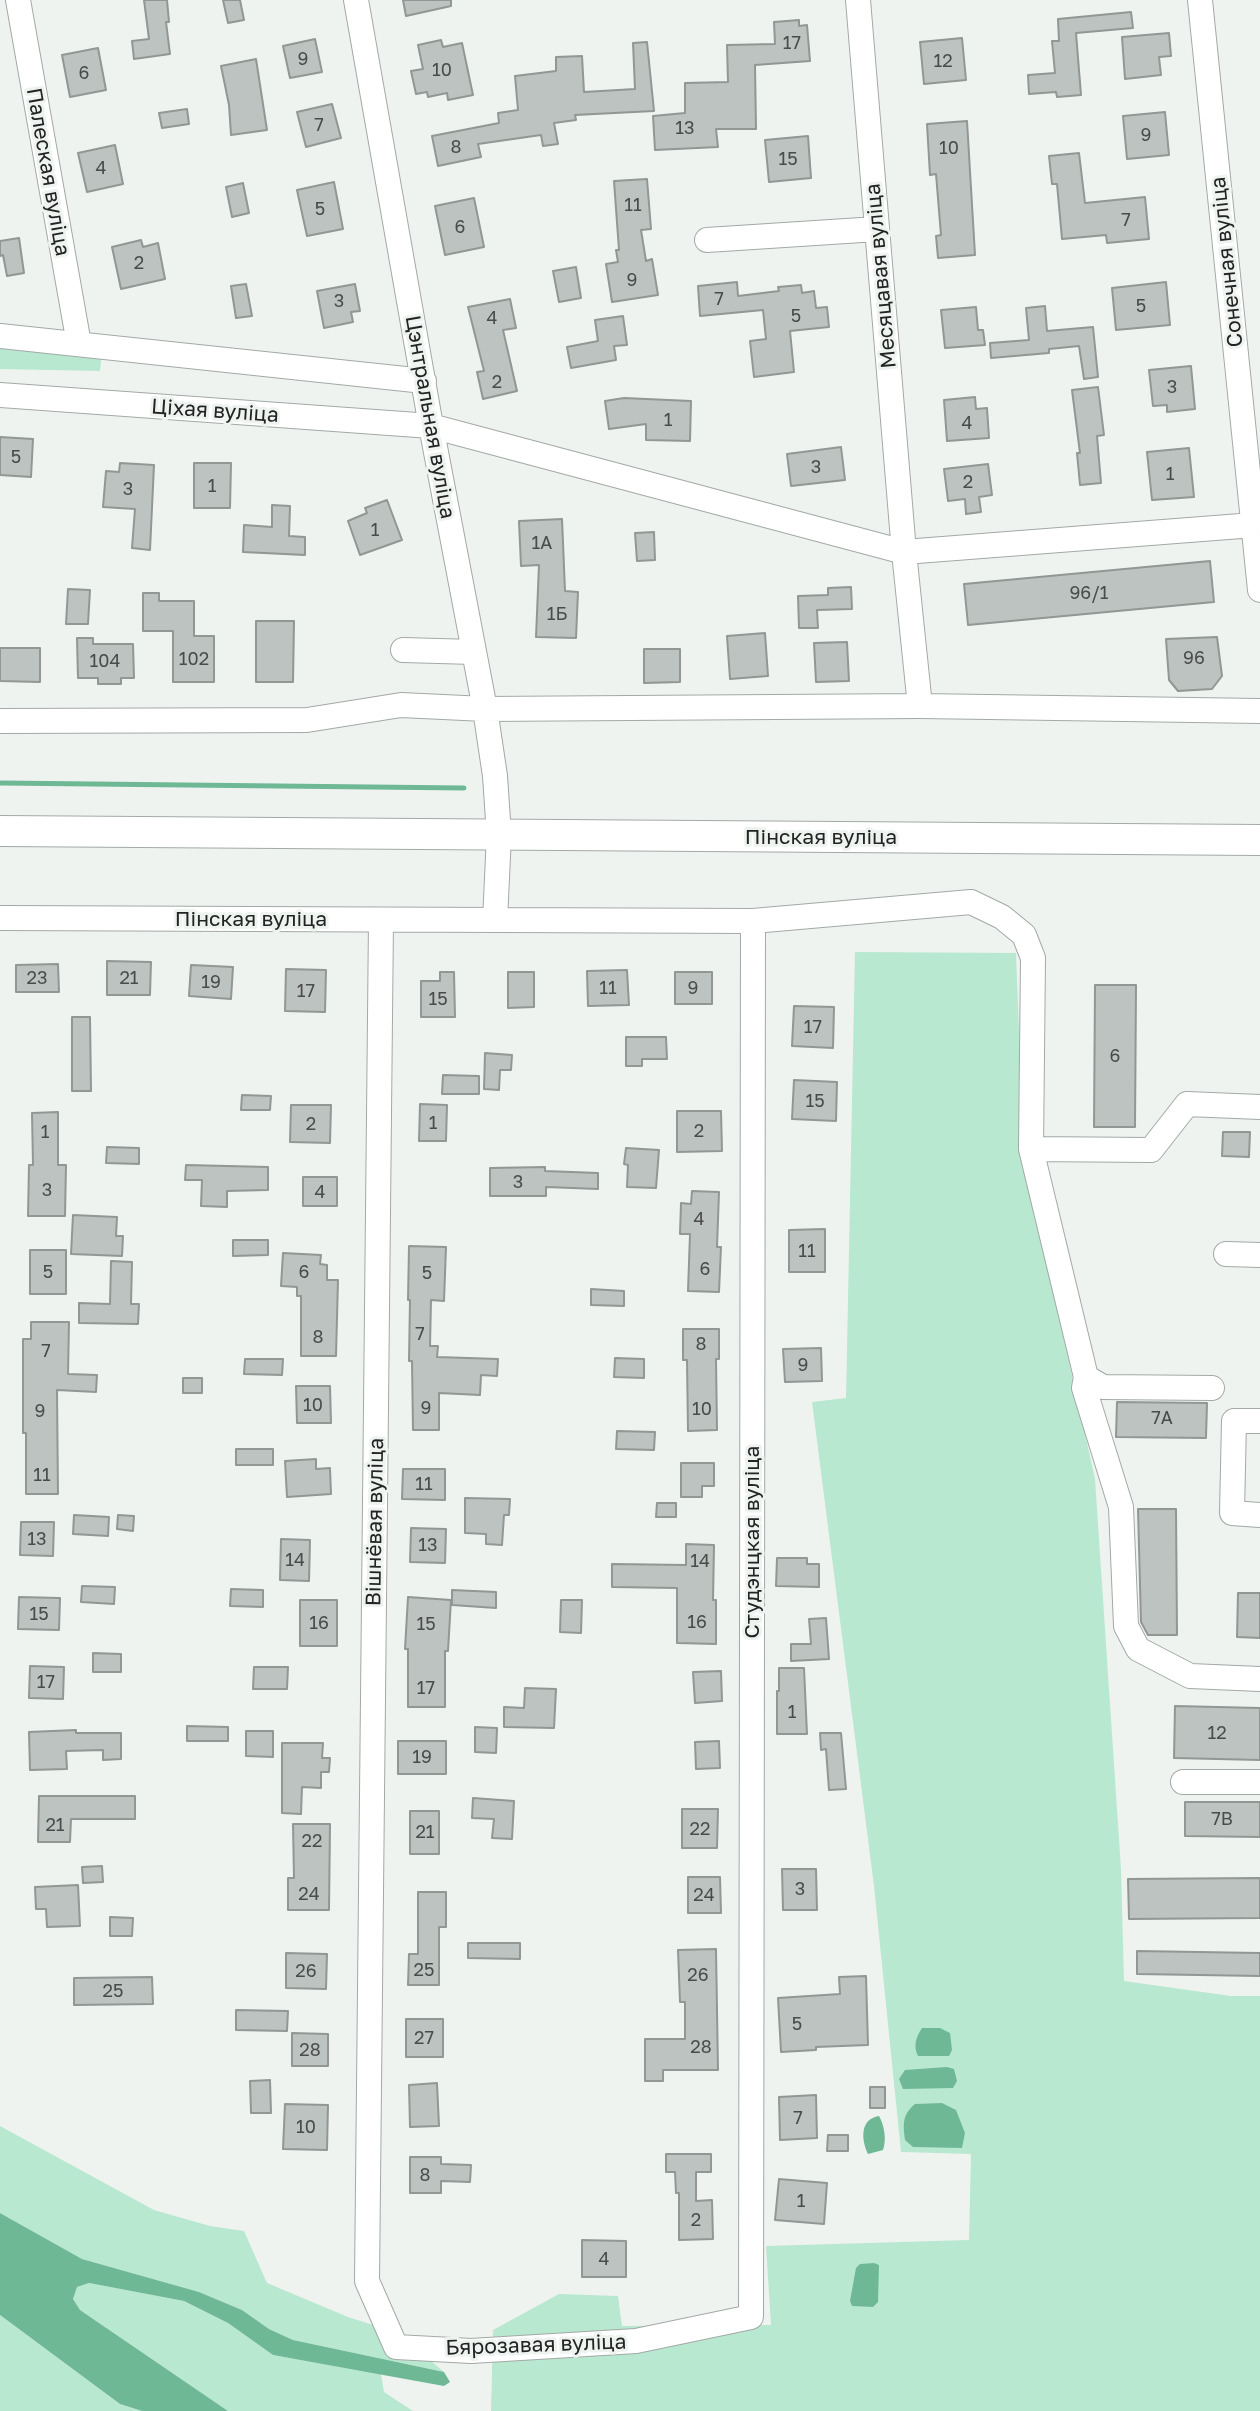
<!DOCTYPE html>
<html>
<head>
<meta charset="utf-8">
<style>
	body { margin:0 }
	canvas { display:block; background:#eef3f0 }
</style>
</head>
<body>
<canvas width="1260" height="2411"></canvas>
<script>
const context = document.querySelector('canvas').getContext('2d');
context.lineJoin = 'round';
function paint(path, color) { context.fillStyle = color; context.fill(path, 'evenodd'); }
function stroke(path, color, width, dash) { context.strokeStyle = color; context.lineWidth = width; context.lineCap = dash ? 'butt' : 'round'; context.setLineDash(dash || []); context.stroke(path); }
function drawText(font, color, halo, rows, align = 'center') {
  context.font = font + ' "Golos Text",sans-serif'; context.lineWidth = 6; context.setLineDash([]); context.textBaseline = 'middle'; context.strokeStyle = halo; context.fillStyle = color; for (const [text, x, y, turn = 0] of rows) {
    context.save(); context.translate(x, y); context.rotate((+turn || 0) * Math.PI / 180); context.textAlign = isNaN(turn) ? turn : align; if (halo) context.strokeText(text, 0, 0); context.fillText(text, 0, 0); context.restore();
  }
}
paint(new Path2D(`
	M0,345L102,353L100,371L0,369Z
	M855,952L1016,953L1024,1159L1095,1479L1121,1869L1124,1981L1231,1996H1260V2411H491L493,2330L559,2294L618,2296L622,2326L771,2325L766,2246L969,2240L971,2154L901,2152L874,1886L812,1402L846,1398Z
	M0,2126L154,2210L210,2226L244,2231L267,2283L348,2317L398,2333L444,2372L293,2340L269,2329L242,2310L199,2292L82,2259L0,2213Z
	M89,2283L184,2301L228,2323L273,2355L381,2374L384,2392L413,2411H228L80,2310L73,2299L77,2287Z
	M0,2315L120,2404L142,2411H0Z`), '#b9e8d0');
paint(new Path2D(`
	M922,2028H940L950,2033L952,2050L949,2056H918C913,2046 916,2037 922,2028Z
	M947,2067L954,2069L957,2081L953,2088L903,2089L899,2079L905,2070Z
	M942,2103L956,2110L965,2133L962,2148L913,2147L905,2140C903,2124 902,2115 915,2104Z
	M879,2116C884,2125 887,2139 883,2150L868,2154C861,2139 860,2119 879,2116Z
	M0,2213L82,2259L199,2292L242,2310L269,2329L293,2340L444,2372L450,2382L444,2386L273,2355L228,2323L184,2301L89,2283L77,2287L73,2299L80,2310L228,2411H142L120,2404L0,2315Z
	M874,2263L879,2265L878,2302L873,2307L852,2306L850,2301L856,2268L860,2264Z`), '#6fb896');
stroke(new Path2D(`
	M0,783L464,788`), '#6fb896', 5);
const building = new Path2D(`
	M144,0H167L169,22H166L170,54L134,59L132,41L149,39Z
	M223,0H240L244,20L228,23Z
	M403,0H451V6L406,16Z
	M1131,12L1133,28L1076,33L1081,95L1057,97L1056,92L1029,94L1028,75L1055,73L1052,41H1059L1058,19Z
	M799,20V26L807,25L810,61L755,65L756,129H716L718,147L655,150L653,116L685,113V83L728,82L727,45L775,44L774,22Z
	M1169,33L1171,56L1159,57L1161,75L1125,79L1122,37Z
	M962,38L966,80L924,84L920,42Z
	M315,39L322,72L290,78L283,46Z
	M441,40L443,47L462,43L473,95L448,100L447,93L428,97L427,92L416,94L411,71L423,69L418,45Z
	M647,42L654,111L575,115L576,120L554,123L558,144L543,146L541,135L478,144L481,157L438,166L432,136L499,123L498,113L518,110L515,76L556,71V57L582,56L584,92L635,89L633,43Z
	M98,48L106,90L70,97L62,55Z
	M256,59L267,130L231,135L229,105L221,66Z
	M332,104L341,138L306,147L297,112Z
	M187,109L189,124L162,128L159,113Z
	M1165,112L1169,155L1127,159L1123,116Z
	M967,121L975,255L938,258L936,236L941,235L936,174L930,175L927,124Z
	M808,136L811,178L769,182L765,140Z
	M115,145L123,184L87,192L78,153Z
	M1079,153L1085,203L1145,197L1149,239L1107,243L1106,235L1062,239L1057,184H1052L1049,156Z
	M647,179L651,229L641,230L646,261L652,259L658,295L612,302L606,264L618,262L616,250H619L614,181Z
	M334,182L343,229L307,236L297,190Z
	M243,183L249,213L232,217L226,187Z
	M474,198L484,247L445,255L435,206Z
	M19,238L24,273L7,276L3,255L0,256V241Z
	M141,240L143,247L158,243L165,279L121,289L112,247Z
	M576,267L581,298L559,302L553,271Z
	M737,282L738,296L779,291L778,287L801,285L802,293L814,291L816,308L827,307L829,327L790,331L794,372L754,377L750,341L766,339L763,310L700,316L698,286Z
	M1166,282L1170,325L1116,330L1112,288Z
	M246,284L252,316L236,318L231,286Z
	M355,284L360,311L351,312L353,322L324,328L317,291Z
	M510,299L516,328L503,330L517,391L483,399L477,372L484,371L468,307Z
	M1045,306L1047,331L1093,327L1098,377L1084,379L1079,346L1049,349V353L991,358L990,343L1029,340L1026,308Z
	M976,307L978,330H983L985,345L945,348L941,310Z
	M623,316L627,345L614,346L616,360L571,368L567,347L598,341L595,320Z
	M1191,366L1195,409L1167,412V405L1153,406L1149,370Z
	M1098,387L1104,435L1097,436L1101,483L1080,485L1077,453H1080L1072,390Z
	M975,397L976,409L987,408L989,438L947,441L944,400Z
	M624,398L691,401L690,441L646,440V424L609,429L605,401Z
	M0,437L33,439L31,477L0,475Z
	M841,447L845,480L791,486L787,454Z
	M1189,448L1194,497L1152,500L1147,452Z
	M120,463L154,465L150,550L132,548L135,509L103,507L106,471L119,472Z
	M194,463H231L230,508H194Z
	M988,464L992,495L979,497L981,512L966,514L965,499L948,501L944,469Z
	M387,500L402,540L360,555L348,521L367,513L365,508Z
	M272,505L290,506L289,536L305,537V555L243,552L244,525L272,527Z
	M562,519L565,591L578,592L576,638L536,637L539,565L521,566L519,521Z
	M654,532L655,560L637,561L635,533Z
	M1210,561L1214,602L968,625L964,584Z
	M851,587L852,609L817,610L818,628H799L798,596L828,595V588Z
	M68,589L90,590L88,624H66Z
	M143,593H159V601H194V636H214V682H173V631H143Z
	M256,621H294L293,682H256Z
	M765,633L768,676L730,679L727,636Z
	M1217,637L1222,676L1212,689L1178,691L1169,680L1166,639Z
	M77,638H93V644H133L134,678H121V684H98V678H78Z
	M847,642L849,681L816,682L814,643Z
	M0,648H40V682L0,681Z
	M644,649H680V682L644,683Z
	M107,961L151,962L150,995H107Z
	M58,964L59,992H16V965Z
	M191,965L233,967L231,999L189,996Z
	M286,969L326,970L325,1012L285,1011Z
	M627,970L629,1005L588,1006L587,971Z
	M440,972H454L455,1017H421V981H440Z
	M508,972H534V1007L508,1008Z
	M675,972H712V1004H675Z
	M1095,985H1136L1135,1127H1094Z
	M794,1006L834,1007L833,1048L792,1046Z
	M72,1017H90L91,1091H72Z
	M626,1037H666L667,1059H642V1066H626Z
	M485,1053L512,1055L511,1070H500L499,1090L484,1089Z
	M443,1075L479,1076V1094H442Z
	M794,1080L837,1082L836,1121L792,1119Z
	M242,1095L271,1096L270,1110H241Z
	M420,1104L447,1105L446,1141H419Z
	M291,1105H331L330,1143L290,1142Z
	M677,1111H721L722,1151L677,1152Z
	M58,1112V1165H66L65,1216H28L29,1165H33L32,1113Z
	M1223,1132H1250L1249,1157L1222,1156Z
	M107,1147L139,1148V1164L106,1163Z
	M626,1148L659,1150L656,1188L627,1187L628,1165L624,1164Z
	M186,1165L268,1167V1190L227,1191V1207L201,1206L202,1180H185Z
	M545,1167V1171L598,1173V1189L546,1187V1196H490V1168Z
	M303,1177H337V1206H303Z
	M692,1191L719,1192L717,1247H721L719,1292L688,1291L690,1234H680L681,1203L691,1204Z
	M73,1215L117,1217L116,1236H123L122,1256L71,1254Z
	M825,1229V1272H789V1230Z
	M233,1240H268V1255L233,1256Z
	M409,1246L446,1247L444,1301L431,1300L430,1346H438L437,1357L498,1359L497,1376L481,1375L480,1395L439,1393V1430H413L412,1361H409L410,1300H408Z
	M30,1250H66V1294H30Z
	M283,1253L321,1255L320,1264L327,1265V1280H338L336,1356H301V1296H297V1287L281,1286Z
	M111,1261L132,1262L131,1304H139L138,1324L79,1323V1303L110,1304Z
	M591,1289L624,1291V1306L591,1305Z
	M31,1322H69L68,1374L97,1375L96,1392L57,1390L58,1494H26V1433H23V1339H31Z
	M683,1329H719V1359H716L717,1430L688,1431L687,1360H683Z
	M821,1348L822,1381L785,1382L783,1349Z
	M615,1358L644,1359V1378L614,1377Z
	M245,1359H283L282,1375L244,1374Z
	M183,1378H202V1393H183Z
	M296,1386H330L331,1423H297Z
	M1117,1402L1207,1403L1206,1438L1116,1437Z
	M617,1431L655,1432L654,1450L616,1449Z
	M236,1449H273V1465H236Z
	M316,1459V1469L330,1468L331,1494L287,1497L285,1461Z
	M681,1463H714V1486H702V1497H681Z
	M403,1469H445V1500L402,1499Z
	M465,1498L510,1499L509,1515H504L502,1545L486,1544V1534L465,1533Z
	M657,1503H676V1517H656Z
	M1138,1509H1176L1177,1635H1148L1141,1622Z
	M74,1515L109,1517L108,1536L73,1534Z
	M118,1515L134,1516L133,1531L117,1529Z
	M21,1522H54L53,1556L20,1555Z
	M411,1528L446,1529L445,1563L410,1562Z
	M281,1539L310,1540L309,1581L280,1580Z
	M686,1544L714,1545L713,1600H716V1644L677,1643V1588L612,1587V1564L686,1565Z
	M777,1558H807V1564H819V1587L776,1586Z
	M82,1586L115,1587L114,1604L81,1602Z
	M231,1589L263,1590V1607L230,1606Z
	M452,1590L496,1592V1608L452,1605Z
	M1238,1593H1260V1638L1237,1637Z
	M19,1597L60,1598L59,1630L18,1629Z
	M408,1597L451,1600L448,1651H445V1707H408V1649H405Z
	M300,1600H337V1646H300Z
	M561,1600H582L581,1633L560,1632Z
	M826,1618L829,1659L791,1661V1644H811L809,1619Z
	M93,1653L121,1654V1672H93Z
	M30,1666L64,1667L63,1699L29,1698Z
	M254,1667H288L287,1689H253Z
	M779,1668H804L807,1734H777V1691H779Z
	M721,1671L722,1701L695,1703L693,1672Z
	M525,1688L556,1689L554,1728L504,1727V1707L524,1708Z
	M1175,1706L1260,1708V1760L1174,1758Z
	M187,1726L228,1727V1741H187Z
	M475,1727L497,1728L496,1753L475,1752Z
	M76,1730V1733H121V1759L103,1760V1750L66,1751L67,1769L30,1770L29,1732Z
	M246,1731H273V1757L246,1756Z
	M820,1733H841L846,1789L829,1790L826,1749L821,1750Z
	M398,1741H446V1774H398Z
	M719,1741L720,1768L696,1769L695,1742Z
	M282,1743H323L322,1758H330L329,1772H321V1788L302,1787L301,1814L282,1813Z
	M39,1796H135V1819H71L70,1842H38Z
	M473,1798L514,1801L512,1839L492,1838L494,1819L472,1818Z
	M1185,1802H1260V1837L1185,1836Z
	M682,1809H718L717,1848H682Z
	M410,1811H439V1854H410Z
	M293,1824H330L329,1910H288V1878H294Z
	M102,1866L103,1882L83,1883L82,1867Z
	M782,1869H816L817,1910H783Z
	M688,1877H720L721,1913H688Z
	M1260,1878V1918L1129,1919L1128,1879Z
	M78,1885L80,1926L47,1927L46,1909H36L35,1887Z
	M418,1892H446V1927H439V1985H408L409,1954H418Z
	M110,1917L133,1918L132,1936H110Z
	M468,1943H520V1959L468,1958Z
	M716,1949L718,2070H663V2081H645V2039H685V2002H680L678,1950Z
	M1137,1951L1260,1953V1976L1137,1974Z
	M286,1953L327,1954L326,1989L286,1988Z
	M866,1976L868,2045L816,2047V2050L781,2052L778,1998L840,1994L839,1977Z
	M152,1977L153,2004L74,2005V1978Z
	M236,2010L288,2011L287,2031L236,2030Z
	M406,2019H443V2057H406Z
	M292,2033L328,2034V2066H292Z
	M270,2080L271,2113H251L250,2081Z
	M437,2083L439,2126L410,2127L409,2085Z
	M870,2087H885V2108H870Z
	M816,2095L817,2138L780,2140L779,2097Z
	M285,2104L328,2105L327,2150L283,2149Z
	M828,2135H848V2151H827Z
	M666,2154H711V2172H696V2201L712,2200L713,2239L679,2240V2193H676L675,2172H666Z
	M410,2157H441V2164L471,2165L470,2182L441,2181V2193H410Z
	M779,2179L827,2183L824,2224L775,2220Z
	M582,2240L626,2241V2277H582Z`);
paint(building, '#bdc3c0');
stroke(building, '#929794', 2);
const minor = new Path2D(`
	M18,0L79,344
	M356,0L431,426L485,709L495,776L499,835L495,920
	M858,0L904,552L920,706
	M1200,0L1260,590
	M707,240L877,229
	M0,336L424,381
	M0,395L431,426L904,552L1254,525
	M403,650L474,652
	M0,721L307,720L401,705L485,709L920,706L1260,711
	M0,918L753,921L971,902L1002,917L1024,935L1033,958L1031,1149L1086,1377L1084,1388L1121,1507L1126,1626L1138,1649L1190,1676L1260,1679
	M381,920L367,2281L396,2347L471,2351L636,2341L751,2317L753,921
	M1031,1149L1151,1150L1187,1104L1260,1107
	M1226,1254L1260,1255
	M1086,1377L1103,1387L1212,1388
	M1260,1421H1234L1232,1513L1260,1515
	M1183,1782H1260`);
const major = new Path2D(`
	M0,831L1260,840`);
stroke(minor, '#a3a9a6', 26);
stroke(major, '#a3a9a6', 32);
stroke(minor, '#fff', 24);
stroke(major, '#fff', 30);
drawText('18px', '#494c4a', null, [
	["17",792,43],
	["9",303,59],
	["12",943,61],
	["10",442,70],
	["6",84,73],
	["7",319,125],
	["13",685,128],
	["9",1146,135],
	["8",456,147],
	["10",949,148],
	["15",788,159],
	["4",101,168],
	["11",633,205],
	["5",320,209],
	["7",1126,220],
	["6",460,227],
	["2",139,263],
	["9",632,280],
	["7",719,299],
	["3",339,301],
	["5",1141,306],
	["5",796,316],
	["4",492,318],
	["2",497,382],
	["3",1172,387],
	["1",668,420],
	["4",967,423],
	["5",16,457],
	["3",816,467],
	["1",1170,474],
	["2",968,482],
	["1",212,486],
	["3",128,489],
	["1",375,530],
	["1А",542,543],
	["96/1",1089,593],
	["1Б",557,614],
	["96",1194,658],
	["102",194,659],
	["104",105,661],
	["23",37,978],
	["21",129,978],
	["19",211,982],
	["11",608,988],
	["9",693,988],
	["17",306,991],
	["15",438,999],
	["17",813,1027],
	["6",1115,1056],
	["15",815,1101],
	["1",433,1123],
	["2",311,1124],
	["2",699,1131],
	["1",45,1132],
	["3",518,1182],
	["3",47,1190],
	["4",320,1192],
	["4",699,1219],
	["11",807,1251],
	["6",705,1269],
	["5",48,1272],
	["6",304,1272],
	["5",427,1273],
	["7",420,1334],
	["8",318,1337],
	["8",701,1344],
	["7",46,1351],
	["9",803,1365],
	["10",313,1405],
	["9",426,1408],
	["10",702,1409],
	["9",40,1411],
	["7А",1162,1418],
	["11",42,1475],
	["11",424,1484],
	["13",37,1539],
	["13",428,1545],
	["14",295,1560],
	["14",700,1561],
	["15",39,1614],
	["16",697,1622],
	["16",319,1623],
	["15",426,1624],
	["17",46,1682],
	["17",426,1688],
	["1",792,1712],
	["12",1217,1733],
	["19",422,1757],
	["7В",1222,1819],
	["21",55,1825],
	["22",700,1829],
	["21",425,1832],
	["22",312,1841],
	["3",800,1889],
	["24",309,1894],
	["24",704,1895],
	["25",424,1970],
	["26",306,1971],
	["26",698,1975],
	["25",113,1991],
	["5",797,2024],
	["27",424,2038],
	["28",701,2047],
	["28",310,2050],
	["7",798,2118],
	["10",306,2127],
	["8",425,2175],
	["1",801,2201],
	["2",696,2220],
	["4",604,2259]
]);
drawText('21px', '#222423', '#eef3f0', [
	["Палеская вуліца",48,172,80],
	["Сонечная вуліца",1227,262,-96],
	["Месяцавая вуліца",881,276,-95],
	["Ціхая вуліца",215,411,4],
	["Цэнтральная вуліца",430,417,80],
	["Пінская вуліца",821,837],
	["Пінская вуліца",251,919],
	["Вішнёвая вуліца",375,1522,-89],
	["Студэнцкая вуліца",752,1542,-90],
	["Бярозавая вуліца",536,2345,-2]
]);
</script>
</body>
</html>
